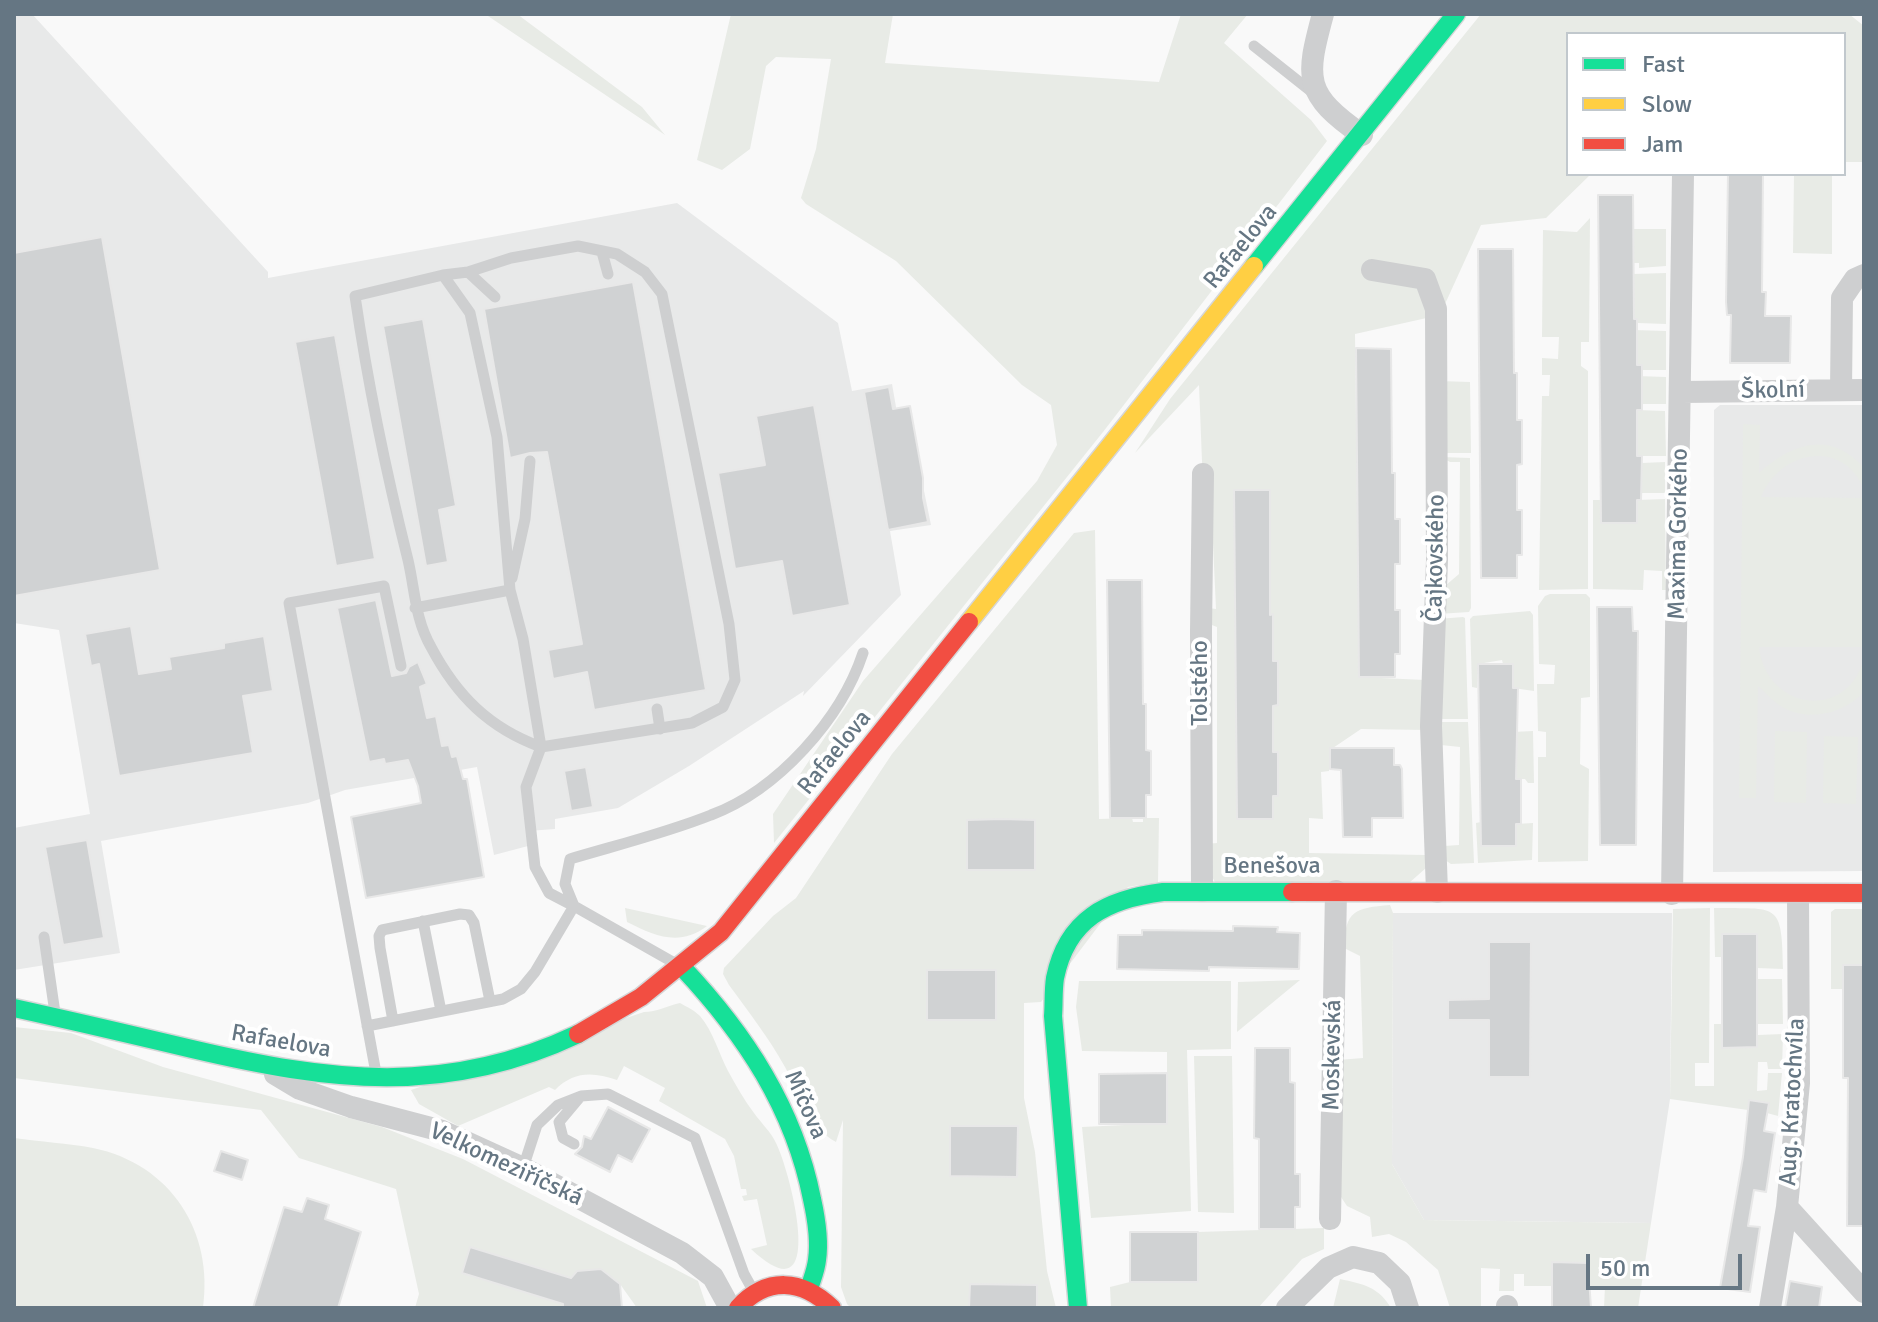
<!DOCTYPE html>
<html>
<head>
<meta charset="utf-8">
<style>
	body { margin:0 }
	#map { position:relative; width:1878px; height:1322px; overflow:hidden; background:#f9f9f9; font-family:Signika,sans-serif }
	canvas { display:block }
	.frame { position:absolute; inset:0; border:16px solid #657683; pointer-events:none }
	.legend { position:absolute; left:1566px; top:32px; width:280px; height:144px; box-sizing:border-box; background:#fff; border:2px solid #c1c8cd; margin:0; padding:10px 14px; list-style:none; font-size:24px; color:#657683 }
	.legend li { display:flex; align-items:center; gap:16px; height:40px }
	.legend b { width:40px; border:2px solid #c1c8cd }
	.scale { position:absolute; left:1586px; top:1254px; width:156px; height:36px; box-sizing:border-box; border:4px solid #657683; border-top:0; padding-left:10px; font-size:24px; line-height:28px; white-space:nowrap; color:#657683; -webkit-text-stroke:6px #fff; paint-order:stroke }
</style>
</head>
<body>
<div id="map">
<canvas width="1878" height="1322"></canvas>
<div class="frame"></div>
<ul class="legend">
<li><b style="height:10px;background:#16e098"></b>Fast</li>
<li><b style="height:10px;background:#ffcf43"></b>Slow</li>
<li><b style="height:10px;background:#f24e42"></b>Jam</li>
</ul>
<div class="scale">50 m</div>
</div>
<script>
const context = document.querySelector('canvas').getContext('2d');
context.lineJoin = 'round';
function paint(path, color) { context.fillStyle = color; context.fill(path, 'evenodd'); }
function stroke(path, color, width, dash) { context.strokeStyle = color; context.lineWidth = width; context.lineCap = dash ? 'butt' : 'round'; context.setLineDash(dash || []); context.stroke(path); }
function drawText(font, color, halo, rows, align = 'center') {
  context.font = font + ' Signika,sans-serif'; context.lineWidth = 8; context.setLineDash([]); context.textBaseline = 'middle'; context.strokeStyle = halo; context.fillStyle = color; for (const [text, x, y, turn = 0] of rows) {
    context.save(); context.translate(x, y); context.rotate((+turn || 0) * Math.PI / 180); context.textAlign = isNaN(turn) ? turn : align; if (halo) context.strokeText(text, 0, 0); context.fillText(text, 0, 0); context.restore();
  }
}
paint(new Path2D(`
	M14,14H32L268,272V278L677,203L838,323L852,391L892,384L908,476H921L931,525L890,531L901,595L803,696L804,691L689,766L618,808L555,819V829L528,831V846L494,855L477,767L345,790L308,803L101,841L120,953L14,970V828L90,814L59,630L14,623Z
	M1720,405H1864V871L1713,872L1714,410Z
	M1393,913H1672L1670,1099L1651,1223L1424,1220L1392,1164Z`), '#e8e9e9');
paint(new Path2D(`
	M485,14H517L642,107L665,135Z
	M731,14H893L885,63L1159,82L1181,14H1248L1224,43L1311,120L1327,141L1103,432L774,843L773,814L863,681L1037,481L1057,445L1051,405L1022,385L896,261L806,204L801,198L816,149L831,59L776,57L766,66L750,149L722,170L697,160Z
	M1481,14H1849L1864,26V162H1844V34H1568V174H1591L1546,218L1481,225L1440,315L1355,334L1359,677L1425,680V730L1361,729L1330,750L1329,771L1321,772L1323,819L1309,818V853L1426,855V868L1409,883L1215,882L1194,845L1217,843V627L1194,618V606L1216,609L1212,522L1203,487L1199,385L1135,453L1170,399Z
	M1794,174H1832V254L1793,253Z
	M1590,218L1589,342H1581V366L1588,371V589L1539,590L1542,396H1549L1550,375H1542V358L1558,359L1559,337H1542L1543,230L1577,232Z
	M1633,229H1666V266L1639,268V263H1633Z
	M1666,273V324L1638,323V319H1633V274Z
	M1633,330L1666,331V370H1642V365H1637Z
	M1637,376L1666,377V404H1642Z
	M1439,381L1470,382L1471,453H1439Z
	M1637,410L1665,411L1666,456H1637Z
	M1743,424L1760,425L1759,473C1791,444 1830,429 1864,468V490C1844,438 1780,450 1761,497L1864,498V647H1759C1766,711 1849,722 1864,657V691C1847,712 1813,721 1788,710C1776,705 1767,694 1758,686L1756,798H1739Z
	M1441,457L1470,458L1471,608L1469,612L1438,614V592L1459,574L1460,462H1450Z
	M1665,462V493H1642V490L1637,489L1642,463Z
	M1665,499L1666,590H1662V571L1644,570L1643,590L1593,589V500H1601L1602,523H1636L1637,500Z
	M1095,530L1099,819L1132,818L1133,822H1143V818H1159L1158,882L1128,887L1041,1002L1024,1003V1098L1035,1152L1047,1271L1056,1308H851L847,1304L841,1287L843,1120L836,1142C808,1127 799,1093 785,1067C769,1038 748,1011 729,985L723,974L724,968L773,916L796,898L892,754L1074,533Z
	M1550,594H1586L1590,598V697L1581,698L1580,764L1589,769L1588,861L1538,862V757H1546V732L1538,731L1537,684H1554L1555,665L1539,664L1538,606L1545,596Z
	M1530,611L1533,615L1534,691L1513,688V664H1503L1502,660L1478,664L1477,688L1472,687L1470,619L1473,616Z
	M1463,617L1465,618L1468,719H1438V619Z
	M1438,722H1468L1474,863L1451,864L1445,860L1444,846L1459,845L1460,747L1441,745Z
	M1533,731L1534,783H1528L1525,779H1516L1513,732Z
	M1775,731L1807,732L1806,803L1774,802Z
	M1824,736L1858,737L1856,804L1823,803Z
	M1481,822V846H1516V824L1533,823L1532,860L1478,863L1476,823Z
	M1390,905L1393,913L1392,1164L1424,1220L1651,1223L1638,1308H1604L1605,1286H1588V1263L1553,1262L1552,1286H1524V1274H1514V1291H1499L1500,1269L1481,1268V1308H1450L1438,1270L1406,1242L1389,1234L1372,1237L1370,1217L1347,1206L1339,1194L1338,1060L1363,1058L1360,956L1344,948C1345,910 1355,908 1390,905Z
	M625,908L707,926C679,947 655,936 627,922Z
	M1710,908L1709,1063H1695V1086H1714V1024H1722V1048L1757,1047L1758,1035L1783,1034L1782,1069H1768L1767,1062H1758L1757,1091L1767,1090L1768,1073H1782L1778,1116L1767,1113L1749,1100L1748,1110L1670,1099L1673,909Z
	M1714,908C1778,909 1782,901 1783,969L1757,968L1756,934H1722V957H1715Z
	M1835,909H1864V965H1843V989H1831V912Z
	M1758,979H1782L1783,1024H1758Z
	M1300,980L1237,1032L1238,982Z
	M1079,981H1231V1049L1187,1050L1191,1211L1091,1218L1082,1127L1167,1123V1052L1082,1051L1076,1007Z
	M680,1003C687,1007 694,1010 700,1016C713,1031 719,1054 728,1071C736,1085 744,1100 754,1113C761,1123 771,1132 776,1143C791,1173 829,1322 751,1249L767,1245L757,1199L744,1201L742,1196L747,1195L746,1189H741L734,1156L725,1139L659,1101L665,1088L624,1066L617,1080C593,1072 574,1071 555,1090L549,1087L458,1126L419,1104L411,1090L644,1012C657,1012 666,1006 680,1003Z
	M14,1027L71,1033L163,1067L382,1127L463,1159L698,1281L707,1308H637L620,1284L601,1269L577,1271L571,1278L470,1247L462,1273L563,1304V1308H415L419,1294L396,1189L299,1158L261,1110L14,1078Z
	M1194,1056H1232L1234,1213L1198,1212Z
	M14,1138C40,1142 68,1143 93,1148C171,1164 214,1232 203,1308H14Z
	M1324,1228V1249L1302,1259L1258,1308H1111L1110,1287L1130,1282H1197L1198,1232Z
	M1340,1279C1363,1284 1379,1287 1391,1308H1333Z`), '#e8ebe6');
const building = new Path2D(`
	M1728,174H1763L1762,292H1766L1765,316H1791L1790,363H1730L1731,315H1727L1726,302Z
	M1598,195H1633L1634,319H1637V365H1642V410H1637V456H1642L1641,500H1637V523H1601Z
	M102,237L160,570L14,596V253Z
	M1478,249H1513L1514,373H1517V420H1522V464L1517,465V510H1522V555H1517V578H1481Z
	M633,282L706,690L594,710L587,672L553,679L548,650L582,644L547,452L530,453L510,458L484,309Z
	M423,319L456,506L439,510L448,562L426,566L383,326Z
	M335,335L375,559L336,566L295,342Z
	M1356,348L1391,349L1392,473H1395V519H1400V564H1395V610H1400V654H1395V677H1359Z
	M889,387L893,409L910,406L923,478V498L928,522L888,530L864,392Z
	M814,405L850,605L792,616L782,561L735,569L718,473L765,465L756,416Z
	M1234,490H1270V615L1273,614V661H1278V705L1273,706V752H1278V796H1273V819H1237Z
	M1107,580H1142L1143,704H1146V750L1151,751V795H1146V818H1110Z
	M376,600L392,676L406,673L409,667L418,662L427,684L420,687L427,718L436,716L442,746L449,745L452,757L457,756L463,779H467L484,877L366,898L351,817L421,803L418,786L408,760L385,764L384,759L369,762L337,608Z
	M1597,607H1632L1633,631H1638L1636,845H1600Z
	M131,626L139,674L171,669L169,657L224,648V643L264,636L273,691L243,696L253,753L119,776L99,664L91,666L85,634Z
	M1478,664H1513V688H1518L1516,779H1521V824H1516V846H1481Z
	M1330,748H1394V765H1400L1402,769L1403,818H1372V837H1343L1341,770L1330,769Z
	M586,767L593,807L571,811L564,771Z
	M1002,819L1035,820V870H967V820Z
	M87,840L104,938L63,945L45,847Z
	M1233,926L1278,927L1277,932L1300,933L1299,969L1209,967V971L1117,969L1118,935H1142V930L1233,931Z
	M1722,934H1757V1047L1722,1048Z
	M1489,942H1531L1530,1077H1489V1020H1448V1000L1489,999Z
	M1843,965H1864V1226H1847L1848,1078H1843Z
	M927,970H996V1020H927Z
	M1255,1048H1290V1082L1295,1083V1174H1300V1207H1295V1229H1259V1139L1254,1138Z
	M1167,1073V1124H1099V1074Z
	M1749,1100L1769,1103L1764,1131L1775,1133L1766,1192L1754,1190L1748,1226L1760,1227L1750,1292L1720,1288L1743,1157Z
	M608,1107L650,1129L632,1162L618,1155L610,1172L575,1154L582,1147L584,1136L591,1139Z
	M950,1126H1018L1017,1177L950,1176Z
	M221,1151L248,1160L242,1180L214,1171Z
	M307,1198L329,1205L325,1219L361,1232L338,1308H253L284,1207L302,1212Z
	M1130,1232H1198V1282H1130Z
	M470,1247L571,1278L577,1271L601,1269L620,1284L622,1308H563V1304L462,1273Z
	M1552,1262L1588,1263L1591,1308H1552Z
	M1790,1281L1822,1287L1819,1308H1785Z
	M970,1284L1037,1285V1308H969Z`);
paint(building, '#d0d2d3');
stroke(building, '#e8e8e8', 2);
const fast = new Path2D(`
	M1254,266L1456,14
	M682,967C745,1034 794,1108 812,1199C816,1217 820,1240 817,1260C816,1270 812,1279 809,1289
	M14,1008C73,1021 133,1035 192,1049C329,1081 445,1097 578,1034
	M1078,1308L1053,1016C1054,1004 1053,991 1055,978C1067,919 1107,899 1163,892H1292`);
const slow = new Path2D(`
	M969,622L1254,266`);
const jam = new Path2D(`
	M1292,892L1864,893
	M578,1034L641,997L721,932L969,622
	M738,1308C767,1276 802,1279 832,1308`);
stroke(fast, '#d5d6d7', 21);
stroke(slow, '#d5d6d7', 21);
stroke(jam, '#d5d6d7', 21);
stroke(new Path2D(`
	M1254,46L1312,92
	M602,252L608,274
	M468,272L495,297
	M443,275L470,313L497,437L510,590
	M512,578L525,519L530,461
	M657,709L660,729
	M423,921L441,1011
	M44,937L55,1013
	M678,965L574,906L565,884L570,859C617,845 666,833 711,815C778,790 841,719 863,653
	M393,1021L380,948L379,936L382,930L460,914L469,915L474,923L490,1001
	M367,1026L503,999L521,989L535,972L574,906L549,893L535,867L526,787L541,747L692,723L723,707L735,680L729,624L662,294L645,272L617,254L578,246L511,258L468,272L443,275L355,296C368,385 386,472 408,560C415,590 415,619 431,647C457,696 489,728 541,747L523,639L510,590L415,608
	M376,1073L289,603L384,586L401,666
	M574,1144L563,1138L559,1122L580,1097
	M523,1168L537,1125L558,1105L581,1096L608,1094L695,1138L744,1274L754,1292`), '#cecfd0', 11);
stroke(new Path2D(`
	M1323,14C1305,80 1304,94 1362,135
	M1372,270L1425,279L1436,309L1437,560L1431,726L1437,892
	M1841,390L1842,298L1855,279L1864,275
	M1682,392L1864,390
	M1202,891L1201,631L1203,474
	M1672,894L1683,174
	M275,1074L300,1089L351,1107L442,1131L523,1168L682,1253L713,1277L730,1308
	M1787,1207L1864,1292
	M1330,1219L1336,891
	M1507,1306V1308
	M1287,1308L1328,1268L1353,1257L1379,1263L1400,1283L1408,1308
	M1770,1308L1787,1207L1799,1083L1798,895`), '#cecfd0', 22);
stroke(fast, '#16e098', 18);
stroke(slow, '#ffcf43', 18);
stroke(jam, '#f24e42', 18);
drawText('24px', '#657683', '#fff', [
	["Rafaelova",1241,247,-51],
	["Školní",1773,391,-1],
	["Maxima Gorkého",1679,534,-89],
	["Čajkovského",1436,558,-89],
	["Tolstého",1201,683,-90],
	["Rafaelova",835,753,-51],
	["Benešova",1272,867],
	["Rafaelova",281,1042,10],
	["Moskevská",1333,1055,-89],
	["Aug. Kratochvíla",1793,1102,-87],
	["Míčova",805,1105,66],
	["Velkomeziříčská",506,1165,25]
]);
</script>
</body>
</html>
